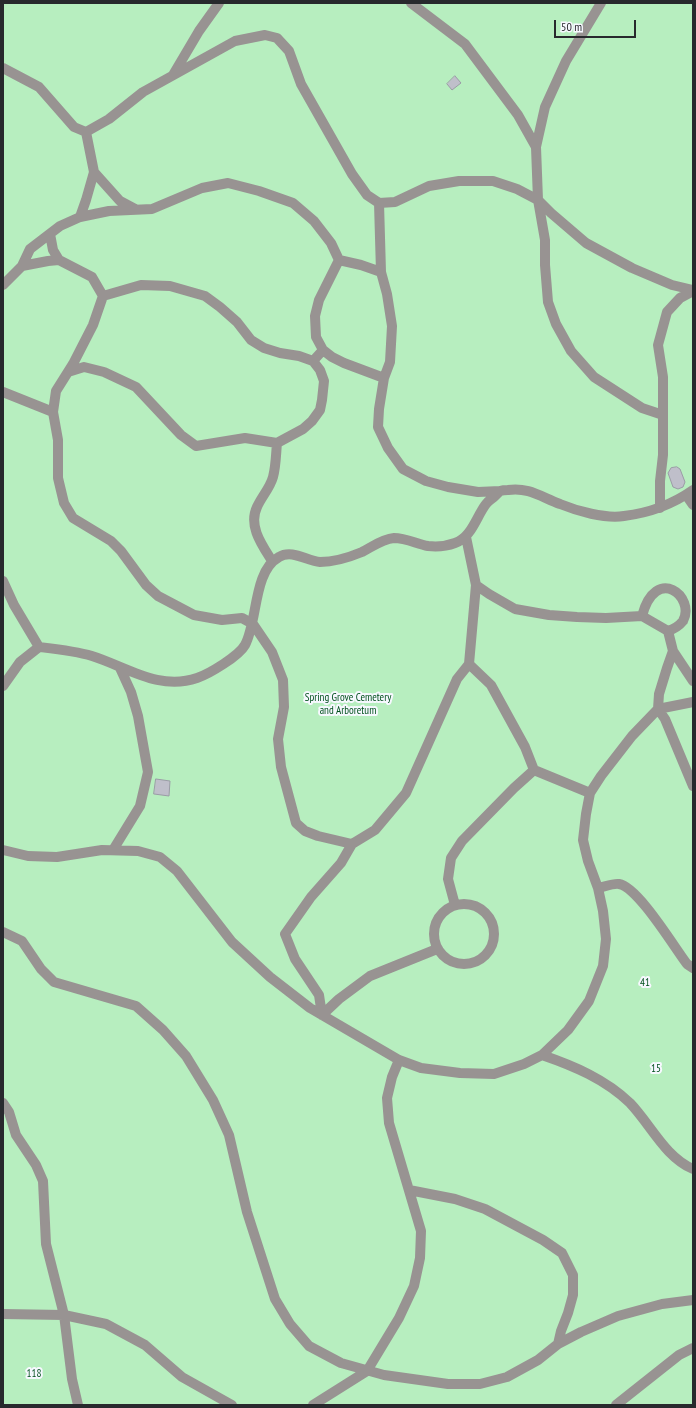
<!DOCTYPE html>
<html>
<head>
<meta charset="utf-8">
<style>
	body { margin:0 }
	#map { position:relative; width:696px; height:1408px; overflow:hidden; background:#e9eaf5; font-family:"PT Sans Narrow",sans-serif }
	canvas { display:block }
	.frame { position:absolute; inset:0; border:4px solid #28292d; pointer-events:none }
	.scale { position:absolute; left:554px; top:20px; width:82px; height:18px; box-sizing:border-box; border:2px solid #28292d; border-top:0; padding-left:5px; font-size:12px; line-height:14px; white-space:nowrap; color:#28292d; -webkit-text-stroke:3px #f7f8ff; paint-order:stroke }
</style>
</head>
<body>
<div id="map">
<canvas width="696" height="1408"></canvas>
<div class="frame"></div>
<div class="scale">50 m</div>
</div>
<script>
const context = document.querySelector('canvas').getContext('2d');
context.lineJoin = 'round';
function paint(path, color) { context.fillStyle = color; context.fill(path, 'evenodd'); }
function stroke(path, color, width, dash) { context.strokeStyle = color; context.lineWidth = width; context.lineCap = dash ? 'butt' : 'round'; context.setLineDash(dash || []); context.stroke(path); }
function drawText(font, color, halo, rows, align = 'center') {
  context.font = font + ' "PT Sans Narrow",sans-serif'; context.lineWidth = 4; context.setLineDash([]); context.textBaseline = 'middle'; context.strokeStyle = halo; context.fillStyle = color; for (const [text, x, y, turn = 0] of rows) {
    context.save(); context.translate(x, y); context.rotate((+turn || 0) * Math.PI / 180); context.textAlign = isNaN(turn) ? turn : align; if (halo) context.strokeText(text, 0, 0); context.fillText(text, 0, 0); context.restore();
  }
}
paint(new Path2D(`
	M3,3H693V1405H3Z`), '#b7eebf');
const building = new Path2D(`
	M455,76L461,83L452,90L447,84Z
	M677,467L680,469L685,482L683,487L678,489L673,487L668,473L671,468Z
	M156,779L170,781L169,796L154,794Z`);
paint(building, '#bfbfca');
stroke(building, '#9b9ca6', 1);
stroke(new Path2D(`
	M411,3L465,44L518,115L536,147
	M601,3L566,61L545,107L536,147L538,200L545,240V265L548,302L556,324L571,351L594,377L642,408L663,415
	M3,68L39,87L74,127L86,132L109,119L143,92L235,41L265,35L277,38L289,51L301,84L352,174L367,195L379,203L395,202L429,186L459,181H493L517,189L538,200L551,213L586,243L632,268L672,285L693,290
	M173,75L199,31L219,3
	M94,172L120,201L135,209
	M379,203L381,272L387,294L392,326L390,362L384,378L379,409L378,427L388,448L403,469L426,481L448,487L478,492L500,491
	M80,217L86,200L94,172L86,132
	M50,234L53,250L59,260
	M339,260L361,265L381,272
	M22,266L48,261L59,260L92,277L103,296
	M3,285L22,266L30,249L60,226L80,217L109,211L152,209L202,188L228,183L259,191L293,203L314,221L331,243L339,260L319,300L315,316L316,337L323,350L332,357L344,363L384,378
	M103,296L93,325L73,364L56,391L53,412L58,440V478L64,503L73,518L111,541L121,551L146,585L158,596L194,615L222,620L242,618L253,624L272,652L283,680L284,707L278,739L281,767L296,823L305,831L318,836L352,844
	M103,296L141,285L170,286L205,296L220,307L237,322L251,340L264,348L280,353L299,356L313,361
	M68,372L84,367L104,372L136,387L181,435L196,446L245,438L277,443L303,429L312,421L320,410L322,400L324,381L320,370L313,361L323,350
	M3,392L53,412
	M686,495L693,505
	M660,508V481L663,455V377L658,345L667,312L680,298L693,291
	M272,561C262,545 248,526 257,507C262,496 270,488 273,477C276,466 276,453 277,443
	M3,581L14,605L39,647
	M476,585L489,594L515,609L549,615L577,617L606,618L642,616L668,631L673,651L667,668L659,694L658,709L665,719L693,786
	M642,616C656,564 696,597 683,621C679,626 674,629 668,631
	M673,651L693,681
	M469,664L491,685L525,747L534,770L590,793
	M3,686L20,662L39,647C56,649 75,651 92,656C127,667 159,691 197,678C209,674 239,656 245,645C258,621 253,571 279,557C292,549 307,561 320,562C333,562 350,557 362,552C372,547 382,539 394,538C406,538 417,544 428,546C437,547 447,546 455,543C472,537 476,517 486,504C488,501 492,499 495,496C496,495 499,492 500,491C503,490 505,490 508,490C529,487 541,497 560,504C577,511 605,519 624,516C649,513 673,504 693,490
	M3,850L28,856L57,857L102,850L138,851L160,857L177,871L232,942L270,977L310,1008L399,1060L421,1068L460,1073L494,1074L524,1064L542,1055L568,1030L589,1001L603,966L606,939L603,911L598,888L588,861L583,840L586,814L590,793L601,776L632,736L658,709L693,702
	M113,850L140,806L148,772L138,716L131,692L120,668
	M598,888C604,887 613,883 619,884C638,887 674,947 687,964L693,968
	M434 934a30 30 0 1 1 60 0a30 30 0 1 1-60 0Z
	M455,905L448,879L451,858L462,841L514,788L534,770
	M3,932L22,941L41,969L54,982L136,1006L163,1030L186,1056L213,1100L229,1135L247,1212L275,1299L290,1324L309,1346L341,1363L384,1375L448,1384H480L507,1377L538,1360L558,1344L581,1332L618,1316L662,1304L693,1300
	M322,1015L319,995L295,959L285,934L311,897L341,863L352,844L375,830L406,793L457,679L469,664L476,585L466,537
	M322,1015L339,999L370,976L437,949
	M542,1055C574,1066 605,1079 630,1103C651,1125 665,1157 693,1169
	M3,1103L9,1112L16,1135L36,1165L43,1181L46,1244L64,1315L72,1379L78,1405
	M409,1190L455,1199L485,1209L543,1240L562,1253L573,1275V1295L568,1313L561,1331L558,1344
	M3,1314L64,1315L106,1324L145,1345L182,1377L232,1405
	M313,1405L367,1371L399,1318L414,1286L420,1258L421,1231L389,1123L387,1098L392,1077L399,1060
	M616,1405L679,1355L693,1348`), '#989392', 10);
drawText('11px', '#00501d', '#f7f8ff', [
	["Spring Grove Cemetery",348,698],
	["and Arboretum",348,711],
	["41",645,983],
	["15",656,1069],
	["118",34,1374]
]);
</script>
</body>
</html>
